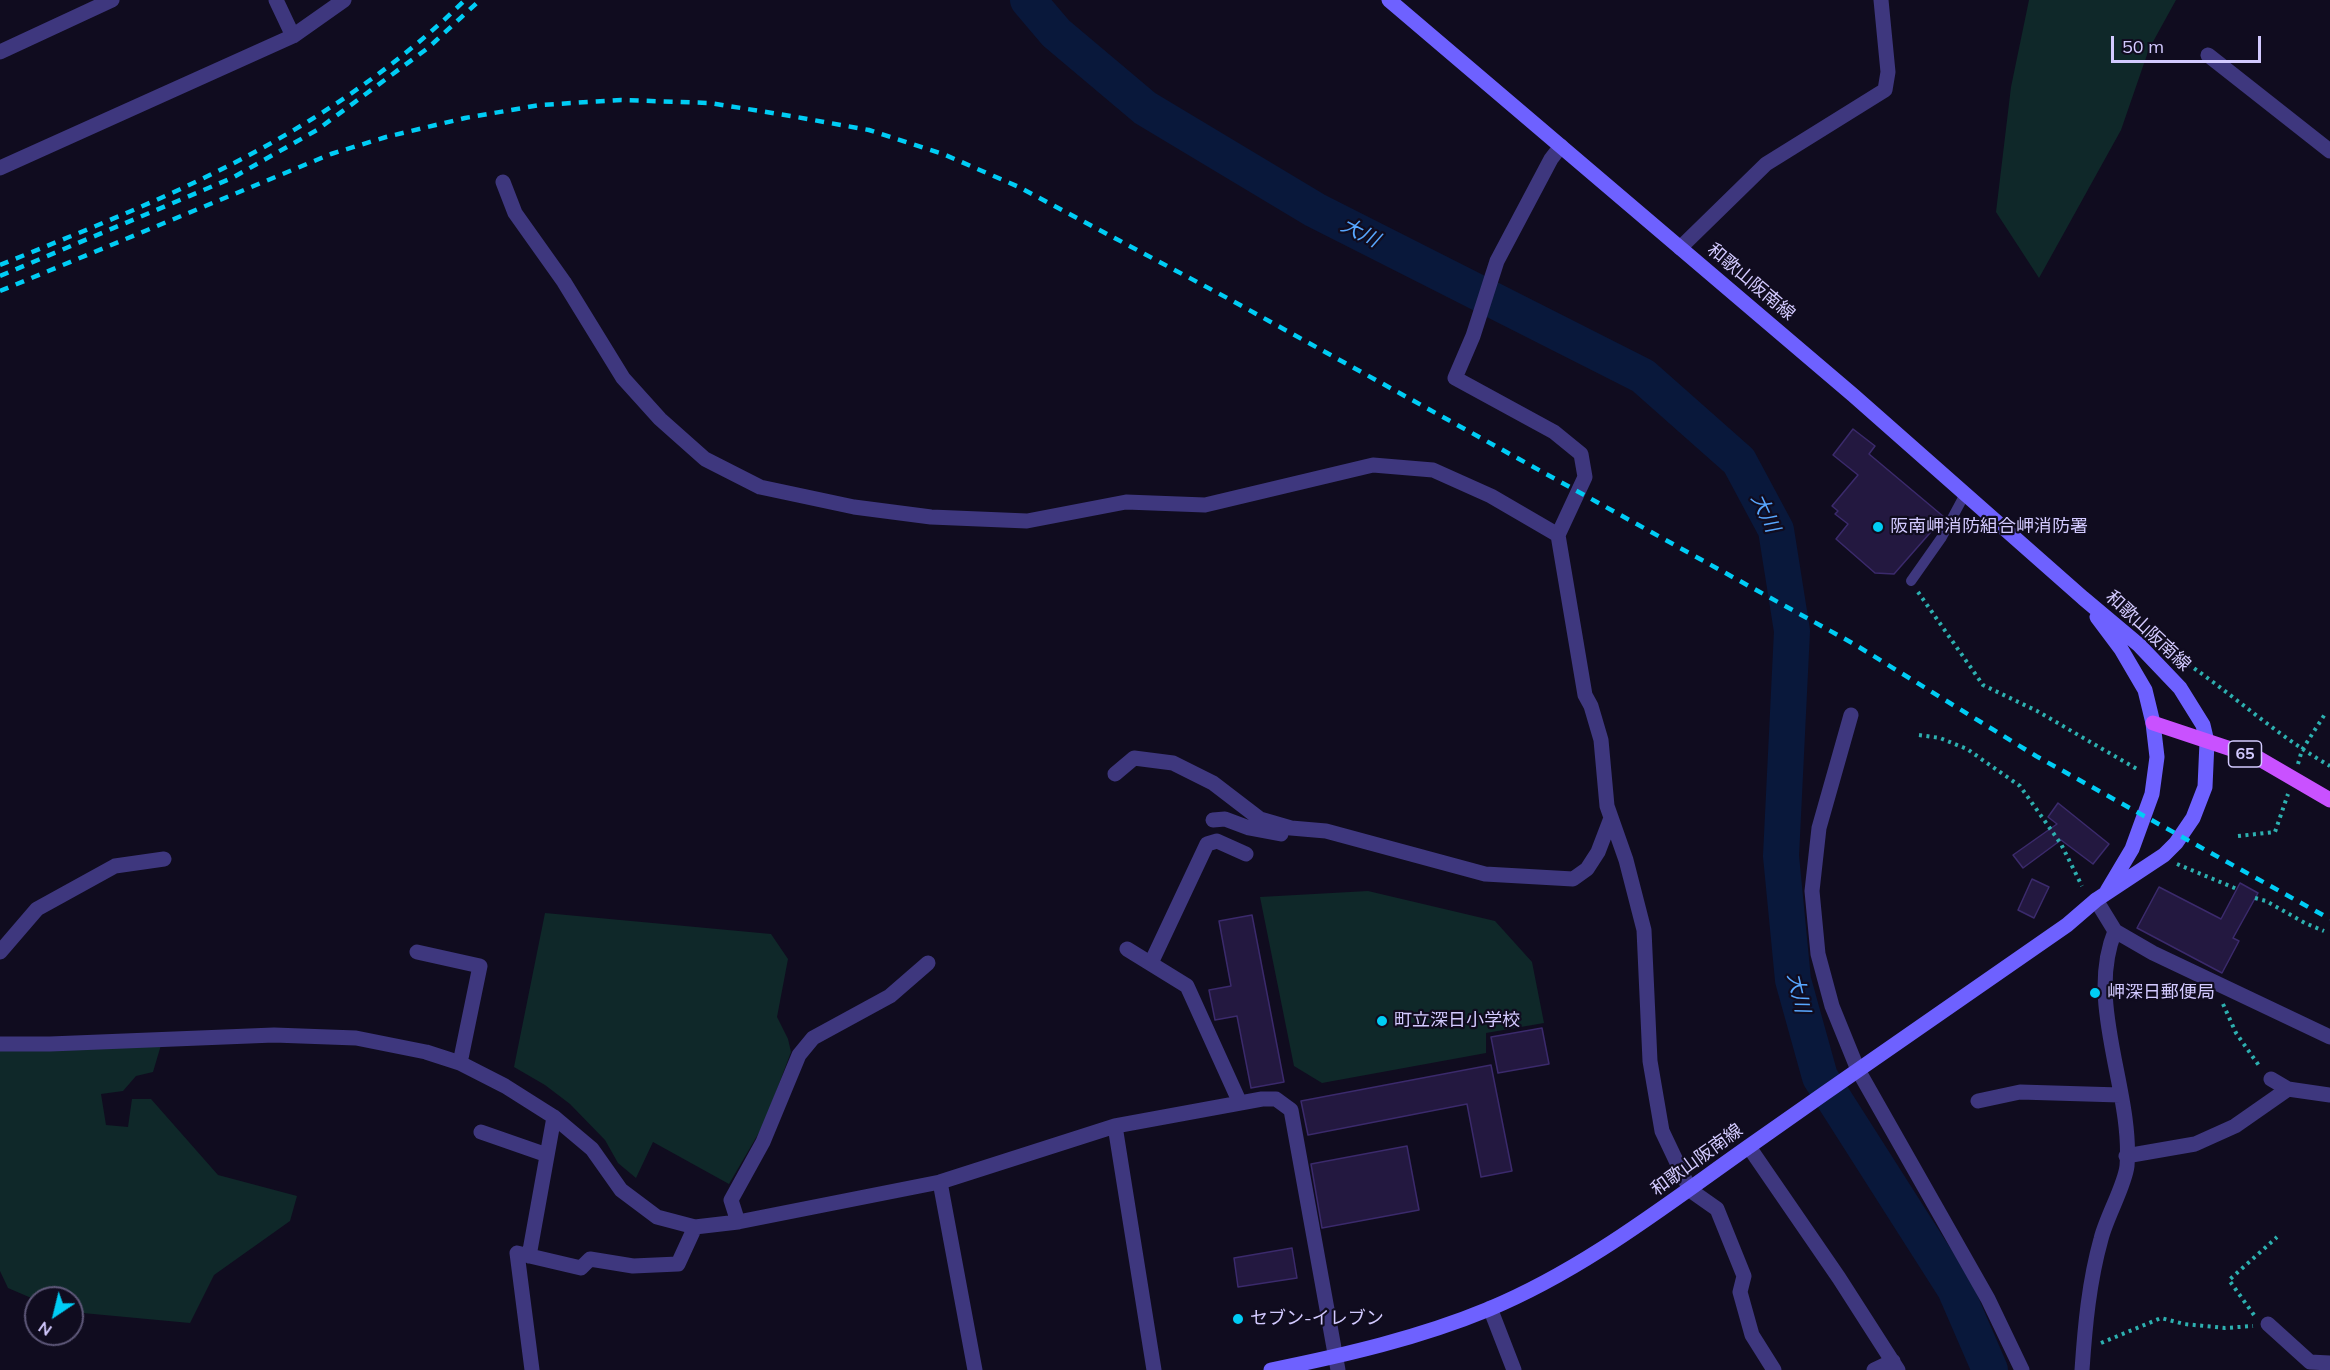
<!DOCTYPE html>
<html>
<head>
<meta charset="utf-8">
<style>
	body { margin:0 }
	#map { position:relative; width:2330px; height:1370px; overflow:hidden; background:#100c1f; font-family:Mulish,sans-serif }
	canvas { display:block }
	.north { position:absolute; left:24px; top:1286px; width:60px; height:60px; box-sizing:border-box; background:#100c1f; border:2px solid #5e5879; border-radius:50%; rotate:215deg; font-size:16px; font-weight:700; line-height:24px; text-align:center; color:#d3caff }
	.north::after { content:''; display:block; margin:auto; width:21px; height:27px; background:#00cdf5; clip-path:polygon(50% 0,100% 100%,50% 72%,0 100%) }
	.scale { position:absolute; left:2111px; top:36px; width:150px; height:27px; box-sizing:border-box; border:3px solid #d3caff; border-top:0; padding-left:8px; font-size:18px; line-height:21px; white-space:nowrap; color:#d3caff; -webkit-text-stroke:4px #100c1f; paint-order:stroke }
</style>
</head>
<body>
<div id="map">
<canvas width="2330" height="1370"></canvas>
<div class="north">N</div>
<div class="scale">50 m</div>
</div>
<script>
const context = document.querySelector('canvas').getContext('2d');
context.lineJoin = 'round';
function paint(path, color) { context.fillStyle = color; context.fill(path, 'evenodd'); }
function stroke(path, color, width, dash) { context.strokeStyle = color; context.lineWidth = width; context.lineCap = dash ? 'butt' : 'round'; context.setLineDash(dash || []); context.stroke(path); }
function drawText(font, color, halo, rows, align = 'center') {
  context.font = font + ' Mulish,"Noto Sans JP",sans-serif'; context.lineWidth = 4.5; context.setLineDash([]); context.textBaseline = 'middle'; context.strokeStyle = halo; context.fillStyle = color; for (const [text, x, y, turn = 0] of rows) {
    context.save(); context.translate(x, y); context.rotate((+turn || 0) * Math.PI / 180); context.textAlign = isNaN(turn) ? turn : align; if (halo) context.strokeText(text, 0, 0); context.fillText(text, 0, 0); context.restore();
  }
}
paint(new Path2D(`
	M2029,0H2176L2149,49L2121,130L2039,278L1996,212L2011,87Z
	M1368,891L1495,921L1532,962L1544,1023L1486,1033V1053L1322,1083L1294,1066L1260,897Z
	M545,913L771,934L788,959L777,1017L788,1039L791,1052L764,1124L729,1184L653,1142L636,1178L618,1163L605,1140L570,1104L545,1085L514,1067Z
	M161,1045L153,1072L136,1076L123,1091L101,1094L106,1125L128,1127L132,1099H151L218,1175L297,1196L290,1221L214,1275L190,1323L72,1312V1298H36V1300L8,1288L0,1271V1051Z`), '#0f2829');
stroke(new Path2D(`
	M1028,0L1056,33L1145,108L1315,210L1643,376L1739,461L1776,530L1792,631L1781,856L1793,980L1820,1077L1955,1289L1990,1370`), '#09183b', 36);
const building = new Path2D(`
	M1853,429L1875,446L1869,454L1944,517L1894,574L1875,573L1836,539L1848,524L1835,514L1838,511L1832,506L1858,475L1833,455Z
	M2058,803L2109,844L2093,864L2061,840L2023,868L2013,855L2057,824L2048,817Z
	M2032,879L2049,887L2034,918L2018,910Z
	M2240,883L2258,893L2233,938L2239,941L2222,973L2137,928L2159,887L2221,919Z
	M1252,915L1284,1082L1251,1088L1237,1016L1215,1020L1209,990L1231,986L1219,921Z
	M1542,1028L1549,1064L1498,1073L1491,1037Z
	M1491,1065L1512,1171L1481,1177L1467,1104L1308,1135L1301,1101Z
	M1407,1146L1419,1210L1322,1228L1311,1164Z
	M1292,1248L1297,1278L1238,1287L1234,1258Z`);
paint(building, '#231840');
stroke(building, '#3b2a6c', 1.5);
stroke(new Path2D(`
	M1918,592L1983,685L2037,711L2137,769
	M2188,664C2236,697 2279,737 2330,766
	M1919,735L1940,738L1967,749L2020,786L2061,844L2082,886
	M2298,764L2302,750L2325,714
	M2238,836L2275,832L2288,794
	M2177,864L2237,889
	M2255,898L2266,901L2305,923L2324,931
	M2223,1004L2236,1033L2260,1067
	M2254,1315L2229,1280L2277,1237
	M2101,1343L2161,1318L2184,1324L2225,1328L2253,1326`), '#2db0b0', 4, [3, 4.5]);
stroke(new Path2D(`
	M1911,581L1942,537L1965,494`), '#3e377e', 10);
stroke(new Path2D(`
	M276,0L293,36
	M0,52L112,0
	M2208,55L2330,151
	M1561,146L1551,159L1497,261L1473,336L1455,378L1554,432L1581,454L1585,477L1558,535L1585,695L1591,706L1601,740L1607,806L1626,860L1644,930L1650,1061L1662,1131L1690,1190L1717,1209L1744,1276L1740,1292L1752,1335L1774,1370
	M0,168L293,36L344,0
	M503,182L515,213L564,282L623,378L660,419L705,459L760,487L854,507L931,517L1027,521L1126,502L1205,505L1373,465L1433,470L1491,496L1558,535
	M1680,248L1766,164L1885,90L1888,72L1881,0
	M1851,715L1819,828L1812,891L1818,954L1832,1006L1858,1070L1988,1299L2022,1370
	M1115,774L1134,758L1173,763L1213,783L1260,819L1291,828L1326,831L1485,874L1573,879L1587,869L1598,852L1611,818
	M1213,820L1225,819L1249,828L1281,834
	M2096,900L2115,931L2153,953L2330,1037
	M1127,949L1187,986L1240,1103
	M0,952L37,909L115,866L164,859
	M417,952L480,966L460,1063
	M1151,963L1207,844L1217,841L1246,854
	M0,1044H50L274,1035L356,1038L426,1052L460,1063L505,1086L554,1117L592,1149L621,1190L657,1217L695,1227L738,1222L940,1182L1115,1126L1154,1370
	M2271,1079L2288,1089L2330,1095
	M1978,1101L2020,1092L2120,1095
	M1115,1126L1262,1099H1276L1291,1110L1338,1370
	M481,1132L547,1155
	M1749,1147L1839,1278L1898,1370
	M2126,1156L2195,1144L2235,1126L2288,1089
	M940,1182L975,1370
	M738,1222L731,1200L763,1142L799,1055L813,1038L890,996L928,963
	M529,1256L554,1117
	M1490,1308L1514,1370
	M2268,1324L2310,1362L2330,1363
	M532,1370L517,1253L581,1268L590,1259L633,1266L678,1264L695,1227
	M1874,1370L1893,1361
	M2082,1370C2085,1326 2089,1282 2101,1239C2106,1218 2125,1185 2127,1166C2133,1090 2085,1004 2115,931`), '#3e377e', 15);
stroke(new Path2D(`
	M2097,617L2121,649L2145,690L2153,723L2157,757L2152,794L2132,849L2107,891
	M1271,1370C1345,1355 1419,1338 1489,1309C1585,1269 1667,1204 1751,1145C1856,1071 1962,998 2067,925L2096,900L2164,855L2176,843L2193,818L2205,787L2207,742L2203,725L2180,688L2139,645L2083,598L1853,395L1389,0`), '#6e61ff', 15);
stroke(new Path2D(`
	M2153,723L2258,758L2330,800`), '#c951ff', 15);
stroke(new Path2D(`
	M0,265C76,234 153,204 226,167C312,124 396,68 465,0
	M0,276L232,178L317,130L428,48L480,0
	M0,291L331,154L386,137L465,118L540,105L621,100L710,103L791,116L869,130L943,154L1019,187L1231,300L1854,644L2036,756L2330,919`), '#00cdf5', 4.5, [9, 8]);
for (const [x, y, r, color] of [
	[1878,527,6,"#00cdf5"],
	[2095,993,6,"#00cdf5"],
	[1382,1021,6,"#00cdf5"],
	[1238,1319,6,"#00cdf5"]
]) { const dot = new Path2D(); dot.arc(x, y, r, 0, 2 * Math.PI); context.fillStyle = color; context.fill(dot); stroke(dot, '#100c1f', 2); }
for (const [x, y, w] of [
	[2245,754,33]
]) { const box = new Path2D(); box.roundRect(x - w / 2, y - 13, w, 26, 4.5); context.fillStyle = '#100c1f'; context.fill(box); stroke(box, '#d3caff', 1.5); }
drawText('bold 16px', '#d3caff', null, [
	["65",2245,754]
]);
drawText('18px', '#d3caff', '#100c1f', [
	["和歌山阪南線",1751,282,40],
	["和歌山阪南線",2148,631,43],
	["和歌山阪南線",1697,1160,-36]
]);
drawText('18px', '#d3caff', '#100c1f', [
	["阪南岬消防組合岬消防署",1890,527],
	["岬深日郵便局",2107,993],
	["町立深日小学校",1394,1021],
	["セブン-イレブン",1250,1319]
], 'left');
drawText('italic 20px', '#58a7ff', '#100c1f', [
	["大川",1360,233,27],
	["大川",1765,513,65],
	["大川",1798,993,77]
]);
</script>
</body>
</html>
